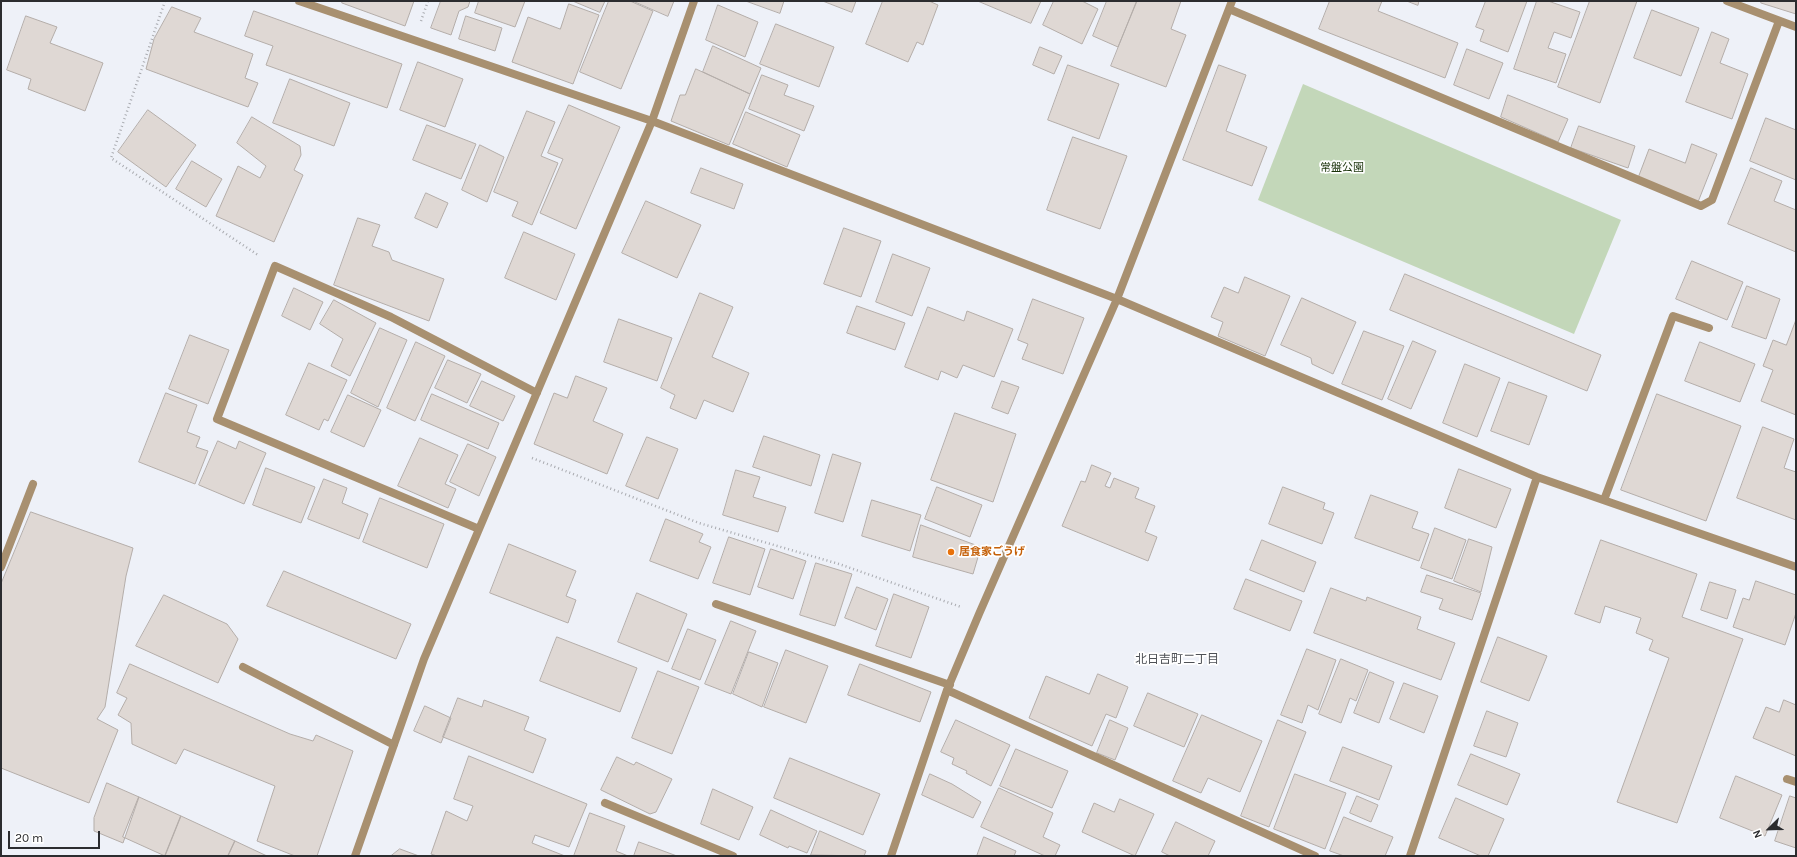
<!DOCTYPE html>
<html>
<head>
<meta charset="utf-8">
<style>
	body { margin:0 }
	#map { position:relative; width:1797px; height:857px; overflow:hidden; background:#eef1f8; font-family:Karla,sans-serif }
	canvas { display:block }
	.frame { position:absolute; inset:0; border:2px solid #2b2c2f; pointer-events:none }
	.north { position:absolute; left:1749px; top:809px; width:40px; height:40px; -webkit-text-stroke:3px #fff; paint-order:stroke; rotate:247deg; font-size:11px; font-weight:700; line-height:16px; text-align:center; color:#2b2c2f }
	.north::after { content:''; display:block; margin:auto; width:14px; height:18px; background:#2b2c2f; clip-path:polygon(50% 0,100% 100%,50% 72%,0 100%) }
	.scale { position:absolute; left:8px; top:831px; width:92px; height:18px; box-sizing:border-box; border:2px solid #2b2c2f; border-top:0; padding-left:5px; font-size:12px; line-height:14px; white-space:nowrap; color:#2b2c2f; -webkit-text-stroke:3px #fff; paint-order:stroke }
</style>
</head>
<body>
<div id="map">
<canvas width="1797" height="857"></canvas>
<div class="frame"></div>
<div class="north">N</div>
<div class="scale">20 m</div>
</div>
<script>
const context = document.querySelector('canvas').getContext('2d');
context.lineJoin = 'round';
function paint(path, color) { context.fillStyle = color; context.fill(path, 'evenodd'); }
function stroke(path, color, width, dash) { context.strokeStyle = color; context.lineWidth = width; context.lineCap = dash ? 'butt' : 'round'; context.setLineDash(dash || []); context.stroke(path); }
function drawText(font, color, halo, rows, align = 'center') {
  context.font = font + ' Karla,"Noto Sans JP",sans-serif'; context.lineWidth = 3.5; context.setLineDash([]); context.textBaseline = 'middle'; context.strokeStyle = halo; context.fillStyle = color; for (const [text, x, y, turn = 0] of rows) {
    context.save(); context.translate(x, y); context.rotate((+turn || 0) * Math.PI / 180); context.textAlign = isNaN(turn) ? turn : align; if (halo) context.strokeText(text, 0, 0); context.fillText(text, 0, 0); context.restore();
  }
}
paint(new Path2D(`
	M1303,84L1621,220L1574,334L1258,200Z`), '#c3d7b9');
const building = new Path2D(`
	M343,1H414L405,26L342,3Z
	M441,1H470L468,7L459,11L451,35L431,28Z
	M479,1H525L515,27L475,13Z
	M573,1H605L600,12Z
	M609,1H630L653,11L621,89L580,72Z
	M633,1H674L668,16Z
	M746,1H784L780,13Z
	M823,1H856L852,12Z
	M883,1H929L938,5L923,45L917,42L908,62L866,44Z
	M978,1H1041L1031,23Z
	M1054,1H1082L1098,9L1082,44L1043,25Z
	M1107,1H1137L1118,47L1093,36Z
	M1137,1H1181L1171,29L1186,35L1166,87L1111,66Z
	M1330,1H1382L1378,11L1458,43L1445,78L1319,29Z
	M1407,1H1419L1418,5Z
	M1486,1H1527L1508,52L1480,41L1484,30L1476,27Z
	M1537,1H1548L1580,12L1571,38L1554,32L1548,48L1566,54L1556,83L1514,69Z
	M1590,1H1637L1600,103L1558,87Z
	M1762,1H1796V14L1761,3Z
	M569,4L599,15L573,84L512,62L528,17L560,29Z
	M718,5L758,22L745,57L706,40Z
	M172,7L201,18L194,32L253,54L245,78L258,83L248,107L146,69L154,39Z
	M1652,10L1699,28L1681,76L1634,58Z
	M254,11L402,64L387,108L266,65L273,46L245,36Z
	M26,16L57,27L50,43L103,63L85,111L28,89L31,79L7,70Z
	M466,16L502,28L495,51L459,39Z
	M776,24L834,47L819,87L760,64Z
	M1712,32L1729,39L1720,63L1748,74L1732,119L1686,102Z
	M713,46L761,68L750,94L703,72Z
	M1040,47L1062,56L1054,74L1033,65Z
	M1467,49L1503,63L1489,99L1454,85Z
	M418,62L463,79L445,127L400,110Z
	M1068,65L1119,84L1099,139L1048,120Z
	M1219,65L1246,75L1226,131L1267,147L1252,186L1183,160Z
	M696,69L750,94L729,145L671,121L680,95H685Z
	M762,75L788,85L784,95L814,106L804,131L749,109Z
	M290,79L350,103L334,146L273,123Z
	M1508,95L1568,119L1558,142L1501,117Z
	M569,105L620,127L576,229L540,213L563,159L548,153Z
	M148,110L196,145L166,187L118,152Z
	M527,111L555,122L541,156L558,163L532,225L512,216L518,202L494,192Z
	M746,112L800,135L787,167L733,144Z
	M252,117L300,146L301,155L294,170L303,175L274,242L216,216L238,166L260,178L266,166L237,143Z
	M1766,118L1796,130V180L1750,161Z
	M427,125L476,144L461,179L413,160Z
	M1579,126L1635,146L1628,168L1571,148Z
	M1073,137L1127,156L1100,229L1047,210Z
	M1692,144L1717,154L1698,202L1638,178L1649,149L1685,163Z
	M480,145L504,157L487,202L462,190Z
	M192,161L222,179L206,207L176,189Z
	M701,168L743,184L734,209L691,193Z
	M1751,168L1782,181L1774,201L1796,210V252L1728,224Z
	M426,193L448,203L437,228L415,218Z
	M646,201L701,225L677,278L622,253Z
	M358,218L380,225L372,246L389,252L392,260L444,279L429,321L334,285Z
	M844,228L881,241L861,297L824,284Z
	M524,232L575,254L556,300L505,278Z
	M893,254L930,268L912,316L876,302Z
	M1692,261L1743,282L1727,320L1676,299Z
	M1405,274L1601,355L1587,391L1390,310Z
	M1245,277L1290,296L1265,356L1218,336L1223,322L1211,317L1224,287L1238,293Z
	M1747,286L1780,299L1766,339L1732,327Z
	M294,288L323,302L310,330L282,316Z
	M700,293L733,307L712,357L749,373L733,412L704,400L696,419L670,408L675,395L661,388Z
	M1302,298L1356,322L1333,374L1312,364L1311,358L1281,345Z
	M1033,299L1084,318L1063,374L1022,359L1028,344L1018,340Z
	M334,300L376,323L350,376L331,366L343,339L320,324Z
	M857,306L905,323L895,350L847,333Z
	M928,307L964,321L967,311L1013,329L994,377L963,365L957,378L941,371L938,380L905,367Z
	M619,319L672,338L657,381L604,362Z
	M1796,320V415L1761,401L1773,370L1763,366L1773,340L1786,345Z
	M380,328L407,340L378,407L351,393Z
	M1364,331L1404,346L1382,400L1342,384Z
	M190,335L229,350L208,404L169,389Z
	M1413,341L1436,351L1411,409L1388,399Z
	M416,342L445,356L415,421L387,408Z
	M1700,342L1755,364L1740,402L1685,381Z
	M448,360L481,374L467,403L435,388Z
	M309,363L347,380L328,421L324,419L319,430L286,415Z
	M1465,364L1500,378L1477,437L1443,423Z
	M576,376L607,388L593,421L623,434L607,474L534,444L554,393L567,398Z
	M482,381L515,396L503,421L470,406Z
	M1002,381L1019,387L1008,414L992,408Z
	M1509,382L1547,396L1529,445L1491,431Z
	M166,393L197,405L187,432L200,437L196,447L208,451L195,484L139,462Z
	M432,394L499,423L488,449L421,420Z
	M1657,394L1741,426L1706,521L1621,490Z
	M348,395L381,410L364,447L331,432Z
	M955,413L1016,434L993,502L931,480Z
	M1763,427L1794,439L1784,468L1796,472V520L1737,498Z
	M764,436L820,455L811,486L753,467Z
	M647,437L678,449L658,499L626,486Z
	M420,438L458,455L445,484L456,489L448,508L398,486Z
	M218,441L236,449L239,441L266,453L244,504L199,485Z
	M468,444L496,457L479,496L450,482Z
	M833,454L861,463L843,522L815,513Z
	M1092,465L1111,473L1105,486L1110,488L1114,478L1139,488L1135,498L1155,506L1145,532L1157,537L1148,561L1062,526L1081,481L1085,482Z
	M266,468L315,487L301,523L253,505Z
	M1459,469L1511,489L1496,528L1445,508Z
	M736,470L760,477L753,497L786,507L778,532L723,515Z
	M324,479L347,488L342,503L368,514L359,539L308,519Z
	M937,487L982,505L970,537L925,519Z
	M1283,487L1325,503L1323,509L1334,513L1322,544L1269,524Z
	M1371,495L1418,512L1412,528L1429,534L1419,561L1355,538Z
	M380,498L444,524L427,568L363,542Z
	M872,500L921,515L910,551L862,536Z
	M31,512L133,548L126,576L105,707L97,719L118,730L89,803L1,768V584Z
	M666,519L703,534L699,542L711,547L698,579L650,561Z
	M921,525L981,547L973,574L913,557Z
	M1435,528L1466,540L1452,579L1421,568Z
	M729,537L765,549L750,595L713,583Z
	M1469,539L1492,547L1481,592L1454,581Z
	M1262,540L1316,562L1304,592L1250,570Z
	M1601,540L1697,574L1682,617L1743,639L1677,823L1617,802L1669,658L1649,650L1653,640L1636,633L1641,618L1605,606L1600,623L1575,614Z
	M509,544L576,571L566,596L576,600L568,623L490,593Z
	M771,549L806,561L793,599L758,587Z
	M816,563L852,574L835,626L800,615Z
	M284,571L411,624L396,659L267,606Z
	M1427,575L1481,593L1472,620L1439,609L1443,599L1421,592Z
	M1246,579L1302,601L1290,631L1234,609Z
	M1756,581L1796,595V613L1785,645L1733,627L1743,598L1749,600Z
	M1710,582L1736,590L1727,619L1701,610Z
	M857,587L888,599L876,630L845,618Z
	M1331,588L1366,601L1367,597L1421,617L1417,629L1455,643L1441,680L1314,633Z
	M637,593L687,614L668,662L618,642Z
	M894,594L929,607L911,658L876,646Z
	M164,595L227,624L238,639L218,683L136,646Z
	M731,621L756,631L731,694L705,684Z
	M688,629L716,640L700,680L672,669Z
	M557,637L637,668L620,712L540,681Z
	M1498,637L1547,656L1529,701L1481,682Z
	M1307,649L1336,660L1318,710L1308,705L1302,723L1281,715Z
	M786,650L828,666L806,723L764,707Z
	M749,652L778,663L762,707L733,694Z
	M1341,659L1368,670L1356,701L1350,698L1341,723L1319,714Z
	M130,664L290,734L313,741L316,735L353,751L317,856H295L257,841L275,786L184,749L176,764L132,744L131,723L118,715L127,698L117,693Z
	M860,664L931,692L920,722L848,695Z
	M658,671L699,687L672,754L632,738Z
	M1370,672L1394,682L1379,723L1354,713Z
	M1098,674L1128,687L1116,718L1106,714L1092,746L1029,718L1046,676L1089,694Z
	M1404,683L1438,696L1424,733L1390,719Z
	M1148,693L1198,714L1184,747L1134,726Z
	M458,698L482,707L484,700L529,717L524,730L546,739L533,773L443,737Z
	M1784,700L1796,705V756L1753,738L1766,707L1779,712Z
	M425,706L451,718L441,743L414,731Z
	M1487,711L1518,723L1506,757L1474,746Z
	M1202,715L1262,741L1240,792L1208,778L1201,793L1173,781Z
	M956,720L1010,745L991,786L966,773L967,771L952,764L954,758L941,752Z
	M1110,720L1128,728L1115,760L1097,753Z
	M1278,720L1306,732L1269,827L1241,816Z
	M1343,747L1392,766L1379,800L1330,781Z
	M1016,749L1068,771L1052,808L1000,786Z
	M1471,754L1520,774L1507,805L1458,785Z
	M469,756L587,804L569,847L535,835L532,843L565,856H437L431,854L446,811L467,821L473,806L454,799Z
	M617,757L634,765L636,762L672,779L656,812L650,814L601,790Z
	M790,758L880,794L863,835L774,798Z
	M930,774L952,784L981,802L973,818L922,795Z
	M1295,774L1346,793L1325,849L1274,829Z
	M1736,776L1782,795L1765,836L1720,818Z
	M107,783L139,797L123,843L94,831V818Z
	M999,788L1053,813L1043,837L1060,845L1055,856H1045L981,827Z
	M713,789L753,807L739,840L701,824Z
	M1357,796L1378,805L1371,822L1350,813Z
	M1790,796L1796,798V848L1775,841Z
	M139,797L181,816L165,856L123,837Z
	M1456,798L1504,819L1488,856H1481L1439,838Z
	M1120,799L1154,814L1135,856L1082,832L1094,803L1114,812Z
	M771,810L817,831L807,853L789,846L788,848L760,835Z
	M590,813L625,826L616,851L628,856H574Z
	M181,816L235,841L228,856H165Z
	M1344,817L1393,837L1385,856H1344L1330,851Z
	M1176,822L1215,841L1208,856H1170L1162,852Z
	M820,831L866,851L864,856L811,855Z
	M984,837L1016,851L1014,856H977Z
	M235,841L267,856H228Z
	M639,842L677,856H634Z
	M400,849L419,856H391Z`);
paint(building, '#dfd8d4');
stroke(building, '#b4ada9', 1);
stroke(new Path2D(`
	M165,1L111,158L258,255
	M421,21L428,1
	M532,458L699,523L839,564L961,607`), '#a8aaaf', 2.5, [1, 3]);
stroke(new Path2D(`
	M1,567L33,484`), '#a89070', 8);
stroke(new Path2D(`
	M299,1L652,121L1117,299L1537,477L1796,567
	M1727,1L1796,27
	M1229,9L1701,206L1712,200L1779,21
	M1604,500L1673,316L1709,328
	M479,529L217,419L275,266L391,317L537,393
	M716,604L950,685
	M243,667L394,745
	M947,690L1315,856
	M1787,779L1796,782
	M605,803L733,856
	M355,856L424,659L652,121L694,1
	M891,856L947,690L979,614L1117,299L1232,1
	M1410,856L1537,477`), '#a89070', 8);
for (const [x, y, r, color] of [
	[951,552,4,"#e8710a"]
]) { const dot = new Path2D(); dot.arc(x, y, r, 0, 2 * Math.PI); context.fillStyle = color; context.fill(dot); stroke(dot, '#fff', 1.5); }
drawText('11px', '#193209', '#fff', [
	["常盤公園",1342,168]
]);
drawText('bold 11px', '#c56008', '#fff', [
	["居食家ごうげ",959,552]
], 'left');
drawText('12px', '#4e5156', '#fff', [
	["北日吉町二丁目",1177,660]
]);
</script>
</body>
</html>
